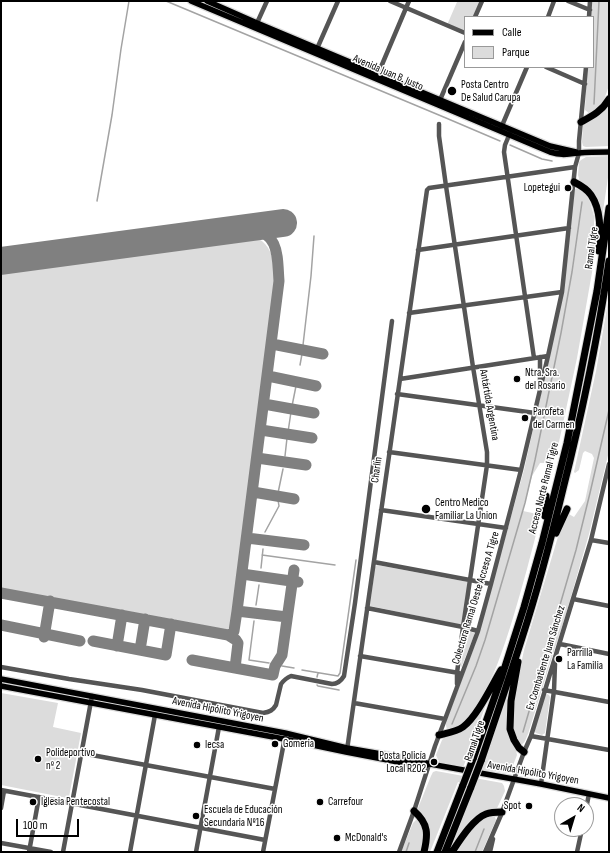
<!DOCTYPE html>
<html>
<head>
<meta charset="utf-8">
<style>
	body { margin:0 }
	#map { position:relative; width:610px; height:853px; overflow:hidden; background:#fff; font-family:"Sofia Sans Condensed",sans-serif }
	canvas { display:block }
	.frame { position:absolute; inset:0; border:2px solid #000; pointer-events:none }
	.legend { position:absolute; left:464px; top:16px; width:130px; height:52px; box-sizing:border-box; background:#fff; border:1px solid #999; margin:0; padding:5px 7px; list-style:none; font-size:12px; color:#000 }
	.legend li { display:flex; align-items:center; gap:8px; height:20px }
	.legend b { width:20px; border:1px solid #999 }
	.north { position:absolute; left:554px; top:797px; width:40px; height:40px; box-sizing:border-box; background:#fff; border:1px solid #999; border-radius:50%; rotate:38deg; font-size:11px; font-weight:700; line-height:16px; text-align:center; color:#000 }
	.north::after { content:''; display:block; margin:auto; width:14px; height:18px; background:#000; clip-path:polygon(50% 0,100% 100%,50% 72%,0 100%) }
	.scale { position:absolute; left:16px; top:819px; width:63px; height:18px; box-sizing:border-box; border:2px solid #000; border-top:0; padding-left:5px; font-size:12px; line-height:14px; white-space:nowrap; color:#000; -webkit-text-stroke:3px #fff; paint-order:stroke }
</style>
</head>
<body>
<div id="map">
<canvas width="610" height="853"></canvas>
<div class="frame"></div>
<ul class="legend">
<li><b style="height:5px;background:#000"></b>Calle</li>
<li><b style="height:11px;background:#dcdcdc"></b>Parque</li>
</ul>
<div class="north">N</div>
<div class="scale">100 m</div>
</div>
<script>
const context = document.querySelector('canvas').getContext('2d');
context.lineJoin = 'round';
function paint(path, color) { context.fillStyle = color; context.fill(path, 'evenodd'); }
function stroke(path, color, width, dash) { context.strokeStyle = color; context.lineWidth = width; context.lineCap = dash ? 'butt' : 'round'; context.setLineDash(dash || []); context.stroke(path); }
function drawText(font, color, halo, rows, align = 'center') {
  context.font = font + ' "Sofia Sans Condensed",sans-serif'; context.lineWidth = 3; context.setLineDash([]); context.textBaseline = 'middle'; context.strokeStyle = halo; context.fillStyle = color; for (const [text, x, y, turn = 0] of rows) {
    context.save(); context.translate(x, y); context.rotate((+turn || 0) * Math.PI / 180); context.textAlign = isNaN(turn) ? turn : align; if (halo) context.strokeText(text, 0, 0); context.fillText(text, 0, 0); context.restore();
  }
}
paint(new Path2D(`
	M456,1H482L475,17H465V33L447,25L457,2Z
	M589,1H609V85C607,92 602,107 596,111C594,113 592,113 590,114L585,110L587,67H593V17H589Z
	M609,98V146L586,147L583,146L582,142L583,124Z
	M609,156V171L600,231L598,209L580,183L578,175L579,162L581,160L586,157Z
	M579,188L584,191L590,202L594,216V261L577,358L559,442L551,461L549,463H540L532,476L523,511L537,514L541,501L543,498C540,522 533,546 527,569C518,601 509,634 497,665C489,684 480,704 466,720C461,726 456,728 448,730C445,726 446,723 447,719L476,642L524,470L554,335L574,194L575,189Z
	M251,236C276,242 275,270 274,290L230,628L225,630L1,588V271Z
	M609,296V451L589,534L566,614L548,670L528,734C526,738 525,744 520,745L517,744L511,722L513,702L524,650L563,520L567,513L574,517L585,501L594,458L592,454L585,451L583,453L579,470L575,473L574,472L596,371Z
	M377,565L468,582L462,625L370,606L375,567Z
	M467,630L474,633V636L461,668V666L465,632Z
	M512,683L508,709L517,755L510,773C504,773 498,771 492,771C488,770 486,771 482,770Z
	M1,693L58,703L53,727L81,733L69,797L67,798L1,785Z
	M547,694L549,695L550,697L545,733L542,735L536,733L534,731L545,695Z
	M488,699L463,768L439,762L436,755L442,740L446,736L454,734Z
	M436,771L502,783L504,786L505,791L499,804L497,808L490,810L453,844L455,836L476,786L458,782L430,852H424L427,840L418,811V808L431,776L433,772Z
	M493,815L495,817L496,820L482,852H454L475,823Z
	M416,820H420L424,832L420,852H401L413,823Z`), '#dcdcdc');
stroke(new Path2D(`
	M166,1L446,118L500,141
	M594,104L599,1
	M510,145L542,159L552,161
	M97,201L112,115L121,49L129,1
	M303,345L311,276L314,236
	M300,365L302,354
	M292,406L296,386
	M288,432L291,412
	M285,456L287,438
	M278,493L283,469
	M265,532L279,506L278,500
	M262,555L335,565
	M261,568L263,549
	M256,605L259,585
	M254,621L249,660L269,663
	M282,666L294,668
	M302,670L338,676L340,673L356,560
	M317,677L318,673
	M317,685L318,686L339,690
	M452,724L476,666L485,640L525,503L535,460L561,333L572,272L582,202
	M523,732L576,550L590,493L609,410
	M406,852L409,843
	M475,852L484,829`), '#a3a3a3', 1.5);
stroke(new Path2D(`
	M272,344L323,354
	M268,376L316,386
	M264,404L314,413
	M261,430L312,438
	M257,458L306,465
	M253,492L294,499
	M247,538L304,545
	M242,574L298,582
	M1,593L228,635L236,640L238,643L235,668
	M237,611L287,617
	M1,625L80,641
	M228,635L233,633L234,631L237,611L279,281C277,255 280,235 250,227
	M44,637L50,601
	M93,641L166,655L171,624
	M117,646L122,615
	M140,650L145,619
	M192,660L273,675L275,666L282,655L294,570`), '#808080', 11);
stroke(new Path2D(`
	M1,261L283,223`), '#808080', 28);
const major = new Path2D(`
	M191,1L550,152C564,156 566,154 579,153C589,152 599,152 609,152
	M207,1L257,23L550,146L576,152
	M1,679L285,733L347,748L416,760L430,764L541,784L609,798
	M1,686L284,739L346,752L419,766L427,765`);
const highway = new Path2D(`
	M581,122C592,116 602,111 609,99
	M574,182C580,185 587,189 591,195C602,211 600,233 599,251
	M545,516L546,496
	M556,533L567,509
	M518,662L511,701L510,729L514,740L519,748L524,752
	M439,735C447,733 456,732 463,727C477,717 492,685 501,670
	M473,759L502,676L524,607L542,543L567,443L597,291L609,208
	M481,761C495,720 509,679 522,638C538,589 551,539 563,489C582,414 598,337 609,261
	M414,811C429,824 428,835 424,852
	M437,852L463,785
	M445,852L471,787
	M452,852C460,840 473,819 486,814C491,812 497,812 502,812`);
stroke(major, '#dbdbdb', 8);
stroke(highway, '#dbdbdb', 9);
stroke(new Path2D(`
	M390,1L465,33
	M568,1L590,10
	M475,17L482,1
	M548,17L554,1
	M589,17L590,1
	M257,23L267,1
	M316,51L338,1
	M546,67L585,84
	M378,74L409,1
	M440,100L465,42
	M439,124V136L446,186L473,367L487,452V465L463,627L457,673V684
	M501,128L527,67
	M510,133L505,145L504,152L534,358
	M418,250L569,228
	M409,313L562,292
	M400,379L548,356
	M540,381V357
	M397,394L535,413
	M389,452L521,470
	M381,510L506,528
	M591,540L609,543
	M374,562L491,584
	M573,599L609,606
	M367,608L463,627L478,631
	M560,644L609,654
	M360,656L459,673
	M1,667L69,679L142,690L263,713C270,712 273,710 276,705L281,684C284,680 286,678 291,676L332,684C338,684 341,681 344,676L355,603L392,321
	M544,690L609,702
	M354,703L445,719
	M531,736L609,750
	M347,750L427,190L429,188L575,167
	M81,753L275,789
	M541,784L554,691L555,664
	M1,790L265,840
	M1,808L4,791
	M586,809L589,794
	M1,843L51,852
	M29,852L39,797
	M63,852L92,696
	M130,852L155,715
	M196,852L219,727
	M263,852L285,737
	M399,852L414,811L435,746L478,631L491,584L521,470L548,356L562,292L575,167L579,153V141L586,67
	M485,852L501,815L524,752L531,736L591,540L609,464
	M490,852L493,839
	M577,852L582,829`), '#555', 4.5);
stroke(major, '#000', 5.5);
stroke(highway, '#000', 7);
const highwayBridge = new Path2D(`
	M463,785L473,759
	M471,787L481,761`);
stroke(highwayBridge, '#dbdbdb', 9, []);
stroke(highwayBridge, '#000', 7);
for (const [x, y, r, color] of [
	[452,91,5,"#000"],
	[568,188,4,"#000"],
	[517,379,4,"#000"],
	[525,418,4,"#000"],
	[426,509,5,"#000"],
	[559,659,4,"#000"],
	[275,744,4,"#000"],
	[197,745,4,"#000"],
	[38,759,4,"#000"],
	[434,762,4,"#000"],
	[33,802,4,"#000"],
	[320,802,4,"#000"],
	[529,806,4,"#000"],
	[196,816,4,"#000"],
	[337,838,4,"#000"]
]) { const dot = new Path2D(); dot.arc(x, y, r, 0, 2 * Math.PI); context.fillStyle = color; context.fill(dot); stroke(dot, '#fff', 1.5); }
drawText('11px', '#000', '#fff', [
	["Avenida Juan B. Justo",388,73,23],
	["Ramal Tigre",592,248,-82],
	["Antártida Argentina",489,405,80],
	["Charlín",377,470,-82],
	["Acceso Norte Ramal Tigre",544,488,-76],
	["Colectora Ramal Oeste Acceso A Tigre",476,598,-73],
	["Ex Combatiente Juan Sánchez",546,658,-73],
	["Avenida Hipólito Yrigoyen",218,710,11],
	["Ramal Tigre",475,741,-71],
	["Avenida Hipólito Yrigoyen",533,773,10]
]);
drawText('11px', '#000', '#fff', [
	["Posta Centro",461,85],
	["De Salud Carupa",461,98],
	["Lopetegui",560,188,"right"],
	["Ntra. Sra.",525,373],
	["del Rosario",525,386],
	["Parofeta",533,412],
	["del Carmen",533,425],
	["Centro Medico",435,503],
	["Familiar La Union",435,516],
	["Parrilla",567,653],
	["La Familia",567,666],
	["Gomeria",283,744],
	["Iecsa",205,745],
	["Polideportivo",46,753],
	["nº 2",46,766],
	["Posta Policía",426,756,"right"],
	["Local R202",426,769,"right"],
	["Iglesia Pentecostal",41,802],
	["Carrefour",328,802],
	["Spot",521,806,"right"],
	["Escuela de Educación",204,810],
	["Secundaria Nº16",204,823],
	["McDonald's",345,838]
], 'left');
</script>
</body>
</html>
